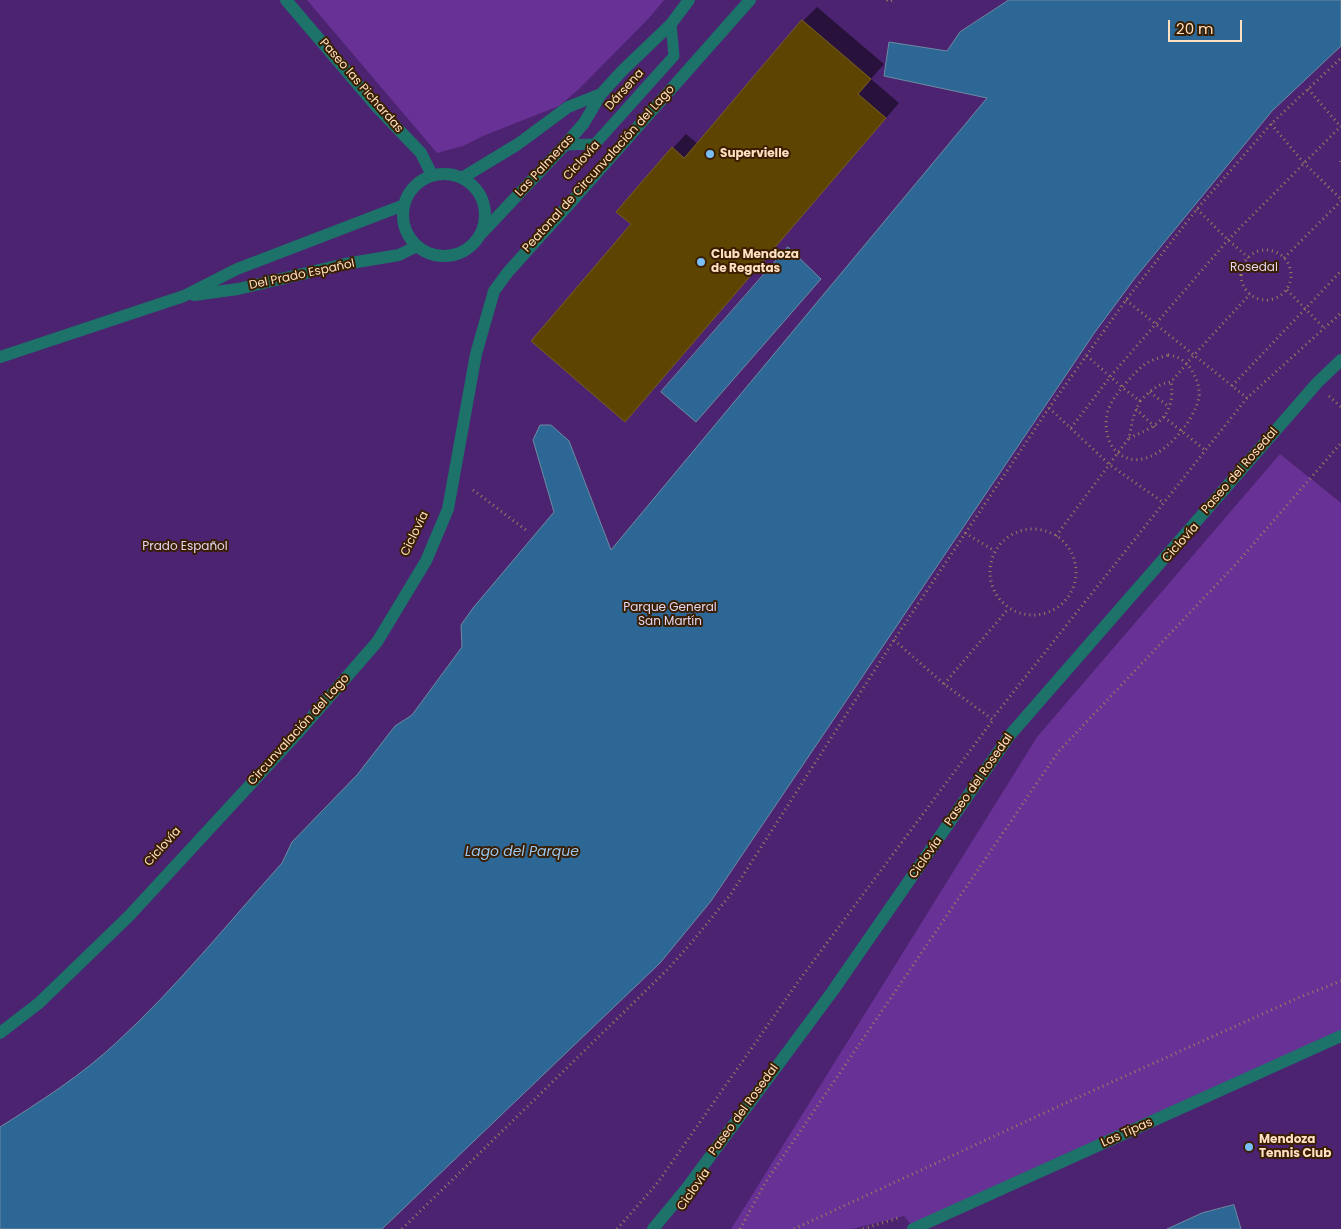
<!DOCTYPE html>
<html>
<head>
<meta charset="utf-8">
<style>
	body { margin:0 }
	#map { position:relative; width:1341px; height:1229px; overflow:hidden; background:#3a1e00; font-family:Poppins,sans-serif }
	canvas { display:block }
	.scale { position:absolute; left:1168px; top:20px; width:74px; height:22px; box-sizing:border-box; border:2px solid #ffe0c2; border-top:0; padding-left:6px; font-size:15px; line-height:18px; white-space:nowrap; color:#ffe0c2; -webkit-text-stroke:4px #3a1e00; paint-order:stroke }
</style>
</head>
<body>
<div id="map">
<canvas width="1341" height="1229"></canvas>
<div class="scale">20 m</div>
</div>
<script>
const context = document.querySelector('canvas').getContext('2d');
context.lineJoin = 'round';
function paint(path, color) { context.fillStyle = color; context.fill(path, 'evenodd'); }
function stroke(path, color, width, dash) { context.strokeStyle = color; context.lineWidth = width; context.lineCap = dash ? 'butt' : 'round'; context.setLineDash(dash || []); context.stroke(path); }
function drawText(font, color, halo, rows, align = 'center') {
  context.font = font + ' Poppins,sans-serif'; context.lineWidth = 4; context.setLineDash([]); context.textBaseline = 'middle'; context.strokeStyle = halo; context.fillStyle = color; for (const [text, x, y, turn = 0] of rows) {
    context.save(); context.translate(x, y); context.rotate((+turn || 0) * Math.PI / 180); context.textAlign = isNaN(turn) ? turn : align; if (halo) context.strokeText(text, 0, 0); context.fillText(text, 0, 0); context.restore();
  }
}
paint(new Path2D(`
	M0,0H1341V1229H0Z`), '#4c2370');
paint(new Path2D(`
	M307,0H664L649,18L579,89L559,106L483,136L463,146L437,153Z
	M1280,454L1341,503V1036L914,1228L904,1216L852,1229H731L1037,737Z`), '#673195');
const water = new Path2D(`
	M1009,0H1341V46L1272,111L1135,278L1095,332L711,901L660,963L382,1229H0V1127C41,1101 82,1075 117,1042C177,987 228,923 282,863L292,842L357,775L395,726L412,715L462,647L461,625L473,608L554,512L533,440L540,425H551L569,441L611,550L987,98L884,76L889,42L947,51L960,32Z
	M788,247L821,279L696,422L661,392Z
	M1234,1205L1241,1229H1167L1202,1213Z`);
paint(water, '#2d6795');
stroke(water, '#6c8ba2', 1);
paint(new Path2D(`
	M817,7L884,64L871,79L899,103L639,406L625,420L632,224L673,148L686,134L698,144L803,21Z`), '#0007');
const building = new Path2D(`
	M802,20L871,79L858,94L886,118L625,422L531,341L631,224L616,212L672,147L684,158Z`);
paint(building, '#5d4400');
stroke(building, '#795f23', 1);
stroke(new Path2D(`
	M887,0L889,2L893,0
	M1308,89L1341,127
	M1271,124L1304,163L1341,199
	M1341,161V162
	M1197,209L1228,240L1249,258
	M1241 275a25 25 0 1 1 50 0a25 25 0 1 1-50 0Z
	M1284,258L1341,201
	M1287,290L1323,327
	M1126,300L1247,398
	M1168,355C1179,356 1187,362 1192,371C1197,379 1200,388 1199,397C1195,422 1156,469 1127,458C1104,450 1101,418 1113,400C1119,390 1135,372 1144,365C1151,360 1159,358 1168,355Z
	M1232,386L1341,271
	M1150,392L1169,407
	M1329,396L1341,407
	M1140,401C1149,392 1158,383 1171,382L1194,355L1250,294
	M1049,408L1110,465L1164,503
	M1136,409L1155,427
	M1164,417L1205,450
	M1071,428L1110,377L1228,240L1341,126
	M1129,438C1156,427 1176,416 1171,382
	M473,490L526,530
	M990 572a43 43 0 1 1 86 0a43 43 0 1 1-86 0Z
	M965,533L995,551
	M1056,536L1129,438L1133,418L1140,401L1123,388L1086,355
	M894,640L944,684L992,719L1247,398L1341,313
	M944,684L1009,608
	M402,1229L667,970L692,942L731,894L894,640L1049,408L1126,300L1197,209L1271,124L1341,58
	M617,1229L656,1185L800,979L993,720
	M740,1229L765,1183L1058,752L1236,564L1341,443
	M794,1229L1070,1101L1300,997L1341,981
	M863,1229L898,1218`), '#9b7e60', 3, [1, 4]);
stroke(new Path2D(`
	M565,145L595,144L674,56L671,24`), '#1d726a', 11);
stroke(new Path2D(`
	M0,1033L39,1003L129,916L297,734L377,642L426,561L448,509L476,354L494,291L508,272L572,201L750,0
	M653,1229L686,1189L832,992L1010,735L1317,383L1341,360`), '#1d726a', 12);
stroke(new Path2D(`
	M286,0L377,107L421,153L432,175
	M403 215a41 41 0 1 1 82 0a41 41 0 1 1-82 0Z
	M462,178L518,144L568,107L601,94
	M482,233L565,145L584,123L601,94L622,71L671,24L689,0
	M194,295L238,289L345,264L399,255L417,246
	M0,357L184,296L237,269L404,205
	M913,1229L1341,1036`), '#1d726a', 12);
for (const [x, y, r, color] of [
	[710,154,5,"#7abef8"],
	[701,262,5,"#7abef8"],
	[1249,1147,5,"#7abef8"]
]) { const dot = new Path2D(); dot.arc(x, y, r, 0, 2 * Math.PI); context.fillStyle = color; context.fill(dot); stroke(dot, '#3a1e00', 2); }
drawText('12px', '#ffe0c2', '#3a1e00', [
	["Paseo las Pichardas",361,86,49],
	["Dársena",625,90,-48],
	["Ciclovía",582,161,-48],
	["Las Palmeras",545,166,-47],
	["Peatonal de Circunvalación del Lago",599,169,-48],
	["Del Prado Español",302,275,-12],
	["Paseo del Rosedal",1240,471,-49],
	["Ciclovía",415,534,-64],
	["Ciclovía",1181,543,-48],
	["Circunvalación del Lago",299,730,-48],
	["Paseo del Rosedal",979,780,-55],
	["Ciclovía",163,847,-48],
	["Ciclovía",926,858,-55],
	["Paseo del Rosedal",744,1110,-54],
	["Las Tipas",1127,1133,-24],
	["Ciclovía",694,1190,-55]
]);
drawText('bold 12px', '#ffe0c2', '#3a1e00', [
	["Supervielle",720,154],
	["Club Mendoza",711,255],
	["de Regatas",711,269],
	["Mendoza",1259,1140],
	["Tennis Club",1259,1154]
], 'left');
drawText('12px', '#e2d6f1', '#3a1e00', [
	["Rosedal",1254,268],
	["Prado Español",185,547],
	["Parque General",670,608],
	["San Martín",670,622]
]);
drawText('italic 14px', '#98c7ef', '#3a1e00', [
	["Lago del Parque",522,852]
]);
</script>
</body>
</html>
